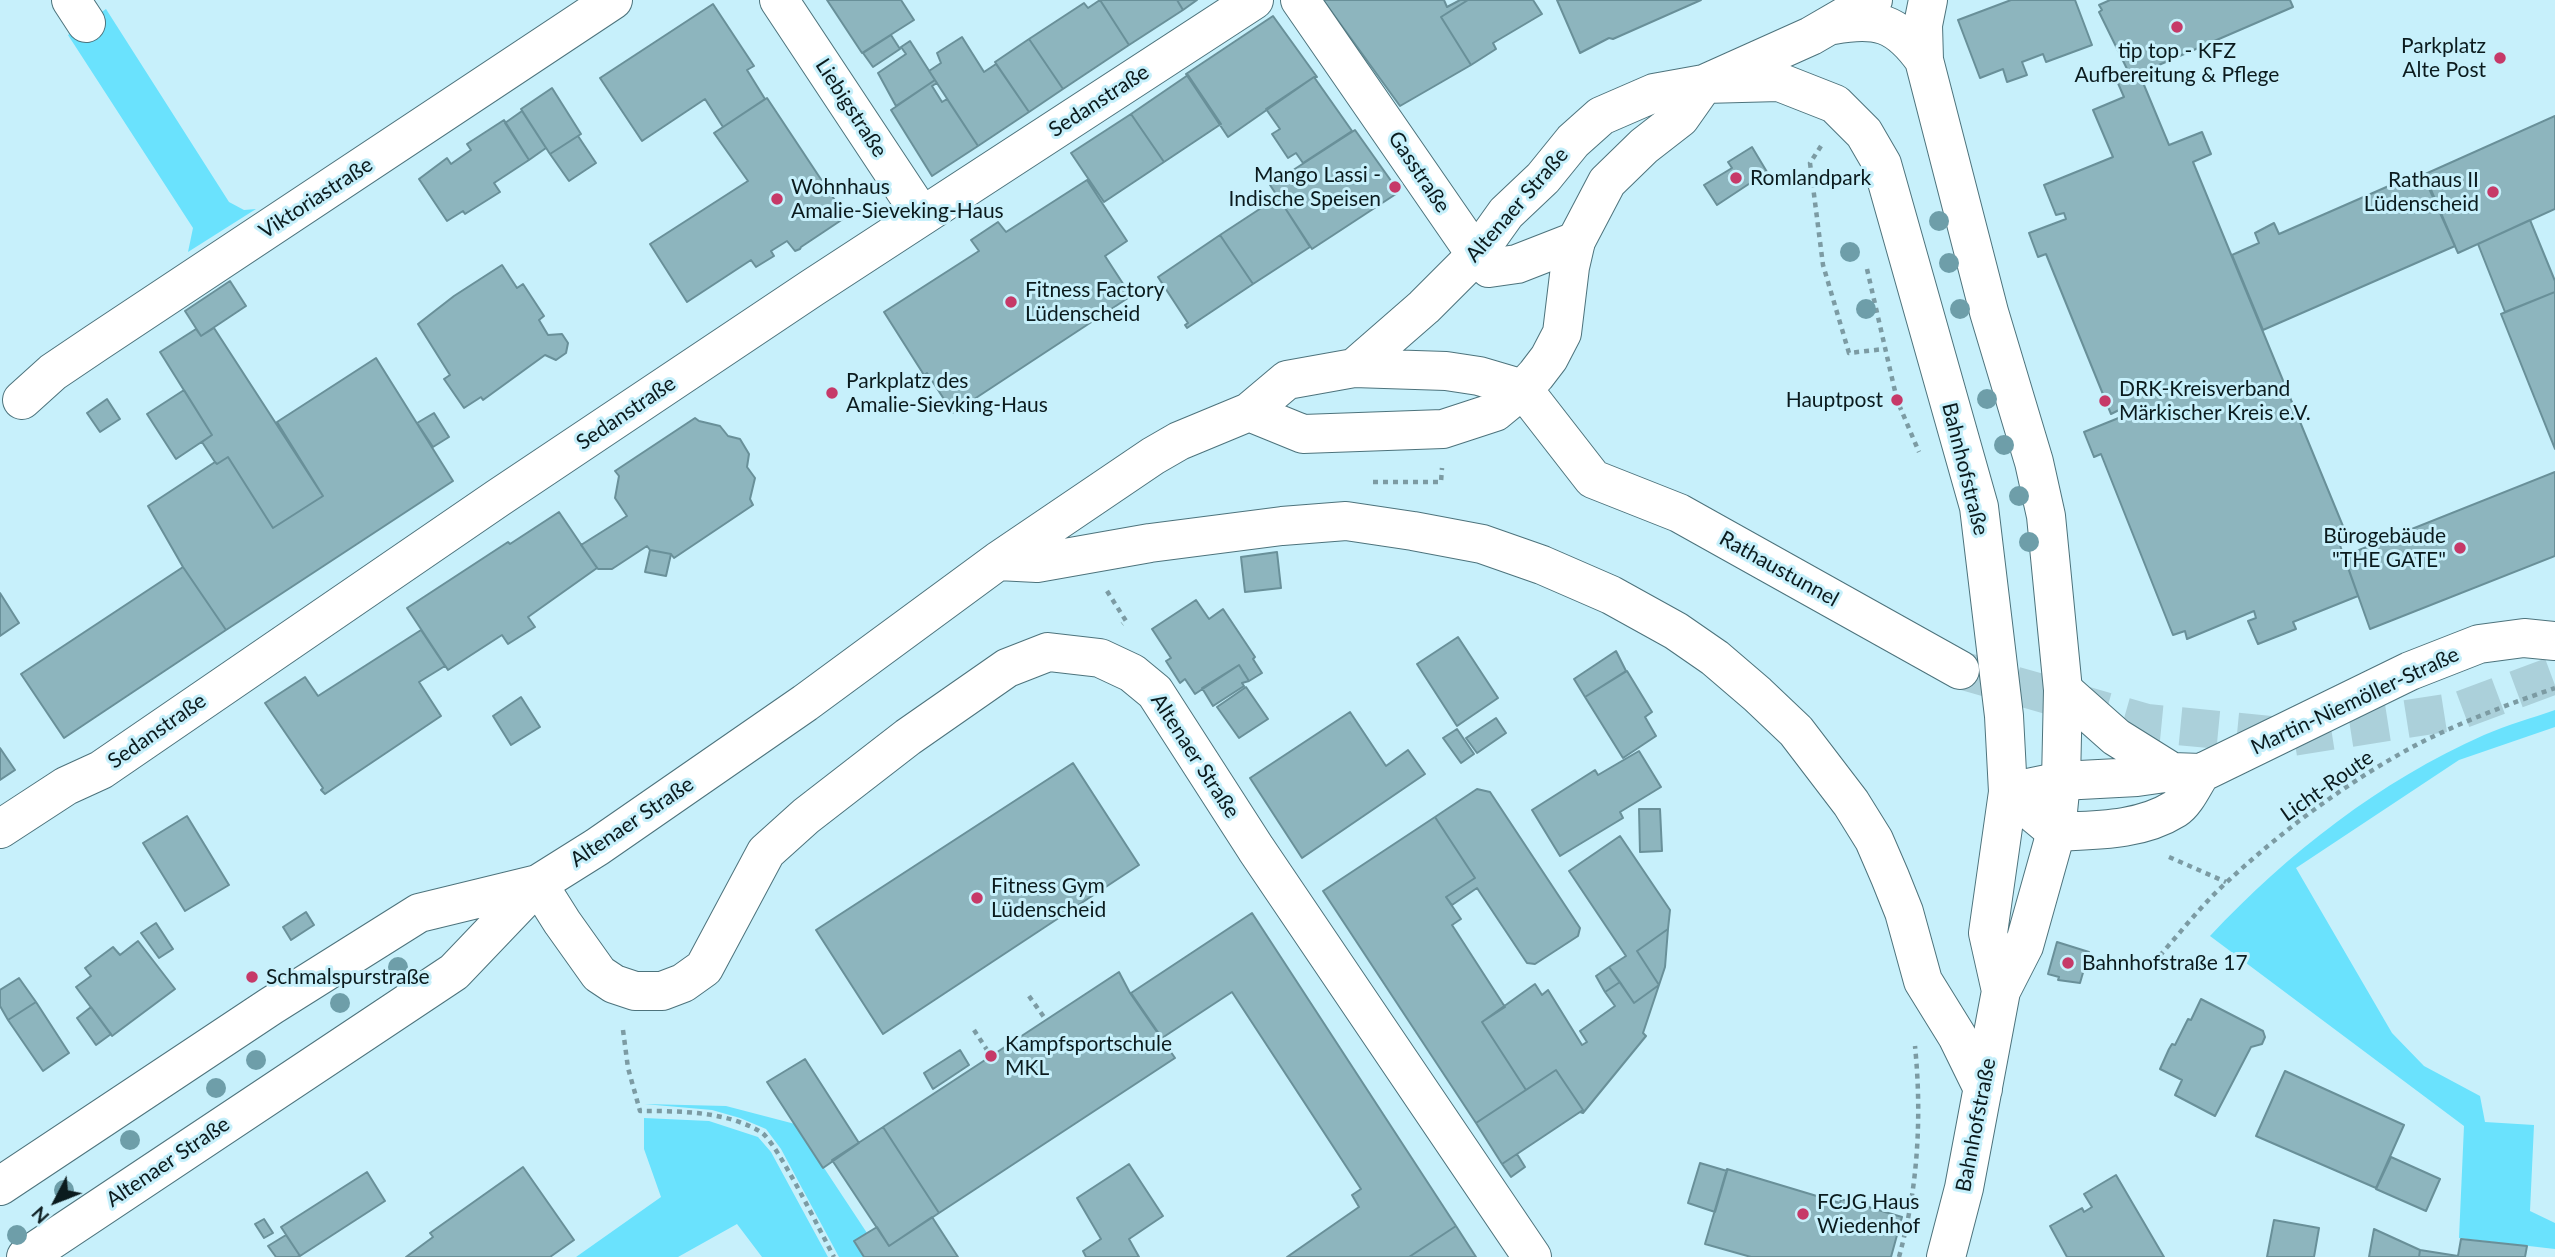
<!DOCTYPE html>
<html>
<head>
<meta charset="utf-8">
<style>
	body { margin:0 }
	#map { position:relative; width:2555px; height:1257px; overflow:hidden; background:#c7f0fb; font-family:Lato,sans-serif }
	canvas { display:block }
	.north { position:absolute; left:21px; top:1166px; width:70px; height:70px; -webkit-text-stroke:5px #c7f0fb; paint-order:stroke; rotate:228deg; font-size:19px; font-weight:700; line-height:28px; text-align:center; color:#0b1b1e }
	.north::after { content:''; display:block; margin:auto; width:24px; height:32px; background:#0b1b1e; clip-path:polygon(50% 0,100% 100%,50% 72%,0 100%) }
</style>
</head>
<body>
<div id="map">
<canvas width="2555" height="1257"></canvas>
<div class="north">N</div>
</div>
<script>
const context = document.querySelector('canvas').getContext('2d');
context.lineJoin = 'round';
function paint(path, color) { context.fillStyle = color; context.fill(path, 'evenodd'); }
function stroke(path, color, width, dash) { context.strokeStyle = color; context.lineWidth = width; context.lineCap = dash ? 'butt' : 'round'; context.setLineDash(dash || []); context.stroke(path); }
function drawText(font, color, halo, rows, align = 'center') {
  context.font = font + ' Lato,sans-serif'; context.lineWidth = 6; context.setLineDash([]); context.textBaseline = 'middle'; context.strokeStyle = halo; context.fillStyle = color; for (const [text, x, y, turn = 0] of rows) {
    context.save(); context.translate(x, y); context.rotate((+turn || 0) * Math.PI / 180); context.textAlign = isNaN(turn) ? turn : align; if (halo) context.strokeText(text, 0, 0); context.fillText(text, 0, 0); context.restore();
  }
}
paint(new Path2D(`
	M106,9L229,202L244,210L256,209L188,252L193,228L68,35Z
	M2555,710V727L2459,760L2296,868L2392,1033L2424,1066L2480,1096L2485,1122L2534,1125L2530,1211L2555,1223V1249L2459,1238L2464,1126L2210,936C2288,853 2380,781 2484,735C2507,725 2532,718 2555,710Z
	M644,1104L726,1106L795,1124L867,1233L854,1242L864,1257H839L781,1149L766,1129L740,1118L712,1110Z
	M644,1118L709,1121L758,1137L771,1152L828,1257H762L737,1224L678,1257H576L661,1197L644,1149Z`), '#6ae2fd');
const building = new Path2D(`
	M827,0H901L914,20L862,53Z
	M1100,0L1129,45L1063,89L1029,39L1084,3L1088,8Z
	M1100,0H1177L1183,10L1129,45Z
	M1177,0H1197L1183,10Z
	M1323,0H1444L1447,7L1460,0H1468L1441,17L1471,65L1400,106Z
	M1468,0H1533L1542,14L1493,43L1496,49L1471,65L1441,17Z
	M1557,0H1701L1613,39L1609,38L1580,53Z
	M2011,0H2075L2092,45L2046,62L2043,54L2022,62L2027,75L2007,82L2003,69L1980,78L1958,20Z
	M2110,0H2290L2293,7L2131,77L2099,12L2102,10L2099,5Z
	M713,4L754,66L747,70L765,99L723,127L705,99L642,141L600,78Z
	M1273,16L1317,77H1314L1228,137L1186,74Z
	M891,35L900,49L873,67L863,53Z
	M962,37L984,72L996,64L1029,112L978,146L929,71L941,63L937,53Z
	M1029,39L1063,89L1029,112L995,62Z
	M910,41L935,80L896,106L878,73L906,54L901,47Z
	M2139,73L2169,145L2202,132L2211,154L2193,162L2345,531L2336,534L2358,596L2293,622L2296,629L2258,644L2248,621L2256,618L2254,611L2187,639L2185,631L2173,635L2101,454L2094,457L2084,432L2121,417L2119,410L2111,414L2046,254L2038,257L2029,233L2066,219L2064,213L2056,215L2044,185L2113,157L2093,110L2124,97L2117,81Z
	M1188,75L1221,124L1164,162L1131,114Z
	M1314,77L1352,131L1303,163L1296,153L1288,158L1272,134L1280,129L1266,109Z
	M935,80L937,83L932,86L942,102L947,99L978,146L932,176L891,110Z
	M552,88L581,134L550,154L521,109Z
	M767,98L846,217L801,247L800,249L795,251L787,241L771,251L774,256L756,267L751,260L687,302L650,244L748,181L714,133Z
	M522,111L546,148L529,160L505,123Z
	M1131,114L1164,162L1104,202L1071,153Z
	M2555,116V209L2458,253L2423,175Z
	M504,120L529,160L494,183L500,192L465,214L463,211L447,221L419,179L447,158L451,164L471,150L467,144Z
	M1355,130L1399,192L1312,249L1270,185Z
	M578,136L596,163L569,181L550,154Z
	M1752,147L1767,172L1717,205L1704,185L1732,168L1728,162Z
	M2423,171L2455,246L2263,330L2232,255L2259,243L2255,233L2274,223L2279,234Z
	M1087,180L1127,241L1105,256L1131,296L953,413L927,373L924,375L884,312L979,251L971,240L998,222L1006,232Z
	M1278,197L1310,247L1253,284L1220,235Z
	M2530,220L2555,281V292L2505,312L2478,244Z
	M1220,235L1253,284L1187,328L1185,325L1188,323L1158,277Z
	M502,265L517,288L523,284L544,316L539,320L548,335L562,334L568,343L566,353L556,360L545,355L483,400L481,397L464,408L444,379L450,375L418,324L454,296Z
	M230,281L246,306L201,336L185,311Z
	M2555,292V449L2501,314Z
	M214,328L323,496L273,528L228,457L217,464L215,462L202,442L212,435L160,352L196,329L201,336Z
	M376,358L453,481L226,630L183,567L148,506L215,462L217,464L228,457L273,528L323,496L277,422Z
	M184,390L212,435L176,459L147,414Z
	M107,399L120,419L100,432L87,413Z
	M434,413L449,437L433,447L417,423Z
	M695,418L699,421L720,426L728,436L740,439L749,454L747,467L755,478L750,499L753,505L674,558L671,554L650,550L647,546L612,569H598L581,545L627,516L615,498L619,476L615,471Z
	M2555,472V556L2370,629L2344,556Z
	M559,512L597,568L528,617L535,627L508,644L502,635L448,670L407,608L508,542L510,544Z
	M650,550L671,554L666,576L645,572Z
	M1277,552L1281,588L1245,592L1241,557Z
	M183,567L226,630L64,738L21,674Z
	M0,593L19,623L0,636Z
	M1196,600L1209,619L1223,609L1255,657L1253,659L1262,673L1249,681L1239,665L1195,694L1185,679L1180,683L1166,661L1171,658L1152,629Z
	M421,630L445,666L419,682L441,716L325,794L321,790L323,788L265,703L305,677L318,696Z
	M1458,637L1498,698L1457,726L1417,664Z
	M1616,651L1626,671L1585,697L1574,679Z
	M1239,665L1249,681L1242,683L1244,686L1213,706L1202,688Z
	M1627,671L1652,712L1645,717L1656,736L1623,758L1585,697Z
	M1246,687L1268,719L1239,738L1217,707Z
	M521,697L540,727L511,745L493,716Z
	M1350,712L1386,766L1408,750L1425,774L1302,858L1250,778Z
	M1496,718L1506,733L1477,753L1466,738Z
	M1457,729L1474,754L1461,763L1443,738Z
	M0,748L15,770L0,780Z
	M1639,751L1661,787L1620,812L1623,818L1560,856L1532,810L1595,770L1598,775Z
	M1073,763L1139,865L883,1034L816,930Z
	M1477,789L1490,792L1580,928L1578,936L1535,964L1527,963L1477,888L1452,905L1446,897L1475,878L1435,817Z
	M1639,809H1660L1662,851L1640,852Z
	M187,816L229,885L185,911L143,843Z
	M1435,817L1475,878L1446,897L1461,919L1452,925L1505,1007L1482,1022L1526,1090L1476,1123L1323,891Z
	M1620,836L1670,910L1668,929L1637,951L1659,985L1634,1003L1609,967L1626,956L1569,871Z
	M306,912L314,925L291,940L283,927Z
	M1252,913L1456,1226L1409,1257H1287L1359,1207L1352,1195L1361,1189L1232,992L1162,1038L1131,993Z
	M156,923L173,949L159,958L141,933Z
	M1668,929L1665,967L1659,985L1637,951Z
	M138,941L175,989L112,1036L76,987L91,976L85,968L113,947L120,955Z
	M2057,942L2089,952L2080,983L2058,980L2059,977L2048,974Z
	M1609,967L1620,982L1605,992L1596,976Z
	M1119,972L1130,993L1175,1058L939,1213L883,1127Z
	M19,978L36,1002L8,1020L0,1006V990Z
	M1620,982L1634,1003L1659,985L1643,1033L1646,1036L1583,1113L1580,1112L1583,1110L1556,1070L1526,1090L1482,1022L1535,984L1542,995L1548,990L1582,1045L1587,1042L1580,1031L1615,1006L1605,992Z
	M2201,999L2263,1031L2265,1037L2262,1044L2251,1047L2215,1116L2175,1095L2182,1080L2160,1069L2169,1049L2172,1044L2175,1045L2188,1019L2191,1020Z
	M36,1002L69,1053L43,1071L8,1020Z
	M91,1007L111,1034L96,1045L77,1018Z
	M960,1050L969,1065L933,1089L924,1073Z
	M805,1059L859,1143L823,1168L767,1082Z
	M1556,1070L1583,1110L1502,1164L1476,1123Z
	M2285,1071L2404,1125L2376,1188L2256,1136Z
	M883,1127L939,1213L889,1246L832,1160Z
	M1517,1154L1525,1167L1511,1177L1502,1164Z
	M2391,1157L2440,1179L2426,1211L2376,1189Z
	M1700,1163L1727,1171L1715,1212L1688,1203Z
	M1129,1164L1163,1216L1129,1239L1139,1257H1086L1083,1251L1101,1239L1077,1198Z
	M523,1167L574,1240L550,1257H406L433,1237L430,1233Z
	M1727,1169L1840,1203L1841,1199L1902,1217L1891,1257H1751L1705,1244Z
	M367,1172L385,1201L300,1256L281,1227Z
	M2116,1175L2164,1257H2067L2050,1226L2082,1208L2084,1212L2092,1207L2084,1194Z
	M932,1217L958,1257H864L854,1241L877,1227L889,1246Z
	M264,1219L273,1233L264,1238L255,1224Z
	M2274,1220L2319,1228L2314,1257H2267Z
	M1456,1226L1476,1257H1409Z
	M2374,1229L2420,1250L2419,1257H2369Z
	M286,1235L300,1256L297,1257H276L268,1246Z
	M2461,1239L2527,1246L2525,1257H2419L2420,1250L2458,1256Z`);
paint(building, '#8db5be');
stroke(building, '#699099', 2);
stroke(new Path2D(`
	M1960,670L2147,723L2292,737L2458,711L2555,675`), '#abd0da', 38, [38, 19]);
const minor = new Path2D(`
	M71,0L86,23
	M779,0L922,216
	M22,400L53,372L96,343L613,0
	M2063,690L2116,737L2172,772
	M2008,792L2061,781L2137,777L2172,772L2201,773L2410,671L2479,644L2524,638L2555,641
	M2008,792L2056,832C2095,830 2140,831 2175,809C2186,802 2194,783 2201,773
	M0,829L66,786L101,770L498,498L812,288L1254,0
	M538,884L562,922L599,974L614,984L635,991H662L683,983L704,968L766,852L806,816L908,737L1007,668L1048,652L1100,658L1132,673L1155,692L1256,849L1532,1257`);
const tertiary = new Path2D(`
	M1300,0L1476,255L1489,268L1517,264L1576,241`);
const secondary = new Path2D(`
	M1928,0L1923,25L1924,60L1989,312L2034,462L2046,516L2063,690L2061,781L2056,832L2024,946L2001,991L1964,1188L1946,1257
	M1833,25C1876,17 1897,22 1924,60
	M1704,84L1779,82L1835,104L1864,133L1882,164L1979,507L2004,716L2008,792L1988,933L2001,991
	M1354,368L1424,307L1476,255L1506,213L1543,178L1573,141L1601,116L1654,93L1704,84L1811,36L1873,0
	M1249,412L1303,434L1443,429L1495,412L1523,389L1536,375L1549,358L1562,333L1570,267L1576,241L1607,182L1644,146L1680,118L1704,84
	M998,561L1037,563L1150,543L1282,526L1346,521L1413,531L1482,544L1542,565L1611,595L1676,631L1715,658L1757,694L1796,731L1851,803L1874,840L1890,877L1904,912L1923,981L1957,1036L1983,1089
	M0,1186L271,1006L419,913L538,884
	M26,1257L454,972L538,884L597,847L805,703L998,561L1153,456L1179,441L1249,412L1287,380L1354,368L1446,371L1479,376L1523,389L1593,479L1679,513L1960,670`);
stroke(minor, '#4d737c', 40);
stroke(tertiary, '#4d737c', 40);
stroke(secondary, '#4d737c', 40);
stroke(new Path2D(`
	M1821,146L1810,163L1823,265L1849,353L1884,349
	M1867,269L1897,400L1919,452
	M1373,482H1441L1442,468
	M1107,591L1126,621L1122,624
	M2169,857L2226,882
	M2153,963C2178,936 2201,905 2228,881C2284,829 2350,780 2418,744C2461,722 2509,704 2555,688
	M1029,996L1046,1020
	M623,1030L628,1068L640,1111C679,1111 726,1111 761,1132C777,1142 822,1235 834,1257
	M974,1030L991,1056
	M1899,1257C1918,1188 1922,1117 1915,1046`), '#7c9ba3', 4.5, [5, 5]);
stroke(minor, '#fff', 38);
stroke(tertiary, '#fff', 38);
stroke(secondary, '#fff', 38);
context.fillStyle = '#6e9ea9';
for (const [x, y] of [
	[1939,221],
	[1850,252],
	[1949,263],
	[1866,309],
	[1960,309],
	[1987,399],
	[2004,445],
	[2019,496],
	[2029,542],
	[398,967],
	[340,1003],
	[256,1060],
	[216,1088],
	[130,1140],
	[64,1190],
	[17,1235]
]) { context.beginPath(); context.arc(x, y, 10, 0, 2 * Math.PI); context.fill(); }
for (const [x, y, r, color] of [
	[2177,27,7,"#c63968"],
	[2500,58,7,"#c63968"],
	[1736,178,7,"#c63968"],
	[1395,187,7,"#c63968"],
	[2493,192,7,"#c63968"],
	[777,199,7,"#c63968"],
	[1011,302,7,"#c63968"],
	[832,393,7,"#c63968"],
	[1897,400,7,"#c63968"],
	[2105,401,7,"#c63968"],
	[2460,548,7,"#c63968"],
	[977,898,7,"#c63968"],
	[2068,963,7,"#c63968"],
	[252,977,7,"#c63968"],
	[991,1056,7,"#c63968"],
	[1803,1214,7,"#c63968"]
]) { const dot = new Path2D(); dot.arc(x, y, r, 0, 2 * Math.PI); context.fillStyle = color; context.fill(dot); stroke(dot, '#c7f0fb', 2.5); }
drawText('21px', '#0b1b1e', '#c7f0fb', [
	["Parkplatz",2486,46,"right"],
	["Alte Post",2486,70,"right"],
	["tip top - KFZ",2177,51,"center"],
	["Aufbereitung & Pflege",2177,75,"center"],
	["Mango Lassi -",1381,175,"right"],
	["Indische Speisen",1381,199,"right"],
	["Romlandpark",1750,178],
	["Rathaus II",2479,180,"right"],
	["Lüdenscheid",2479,204,"right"],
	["Wohnhaus",791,187],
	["Amalie-Sieveking-Haus",791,211],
	["Fitness Factory",1025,290],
	["Lüdenscheid",1025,314],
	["Parkplatz des",846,381],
	["Amalie-Sievking-Haus",846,405],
	["DRK-Kreisverband",2119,389],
	["Märkischer Kreis e.V.",2119,413],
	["Hauptpost",1883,400,"right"],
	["Bürogebäude",2446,536,"right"],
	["\"THE GATE\"",2446,560,"right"],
	["Fitness Gym",991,886],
	["Lüdenscheid",991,910],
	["Bahnhofstraße 17",2082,963],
	["Schmalspurstraße",266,977],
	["Kampfsportschule",1005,1044],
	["MKL",1005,1068],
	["FCJG Haus",1817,1202],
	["Wiedenhof",1817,1226]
], 'left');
drawText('21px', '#0b1b1e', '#c7f0fb', [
	["Sedanstraße",1099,101,-33],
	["Liebigstraße",851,108,57],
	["Gasstraße",1419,172,56],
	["Viktoriastraße",316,198,-33],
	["Altenaer Straße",1517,205,-49],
	["Sedanstraße",626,413,-34],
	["Bahnhofstraße",1965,469,76],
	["Rathaustunnel",1779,569,29],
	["Martin-Niemöller-Straße",2355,701,-25],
	["Sedanstraße",157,731,-35],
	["Altenaer Straße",1195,756,57],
	["Licht-Route",2327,786,-35],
	["Altenaer Straße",632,822,-34],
	["Bahnhofstraße",1976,1125,-79],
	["Altenaer Straße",168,1162,-34]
]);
</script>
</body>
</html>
